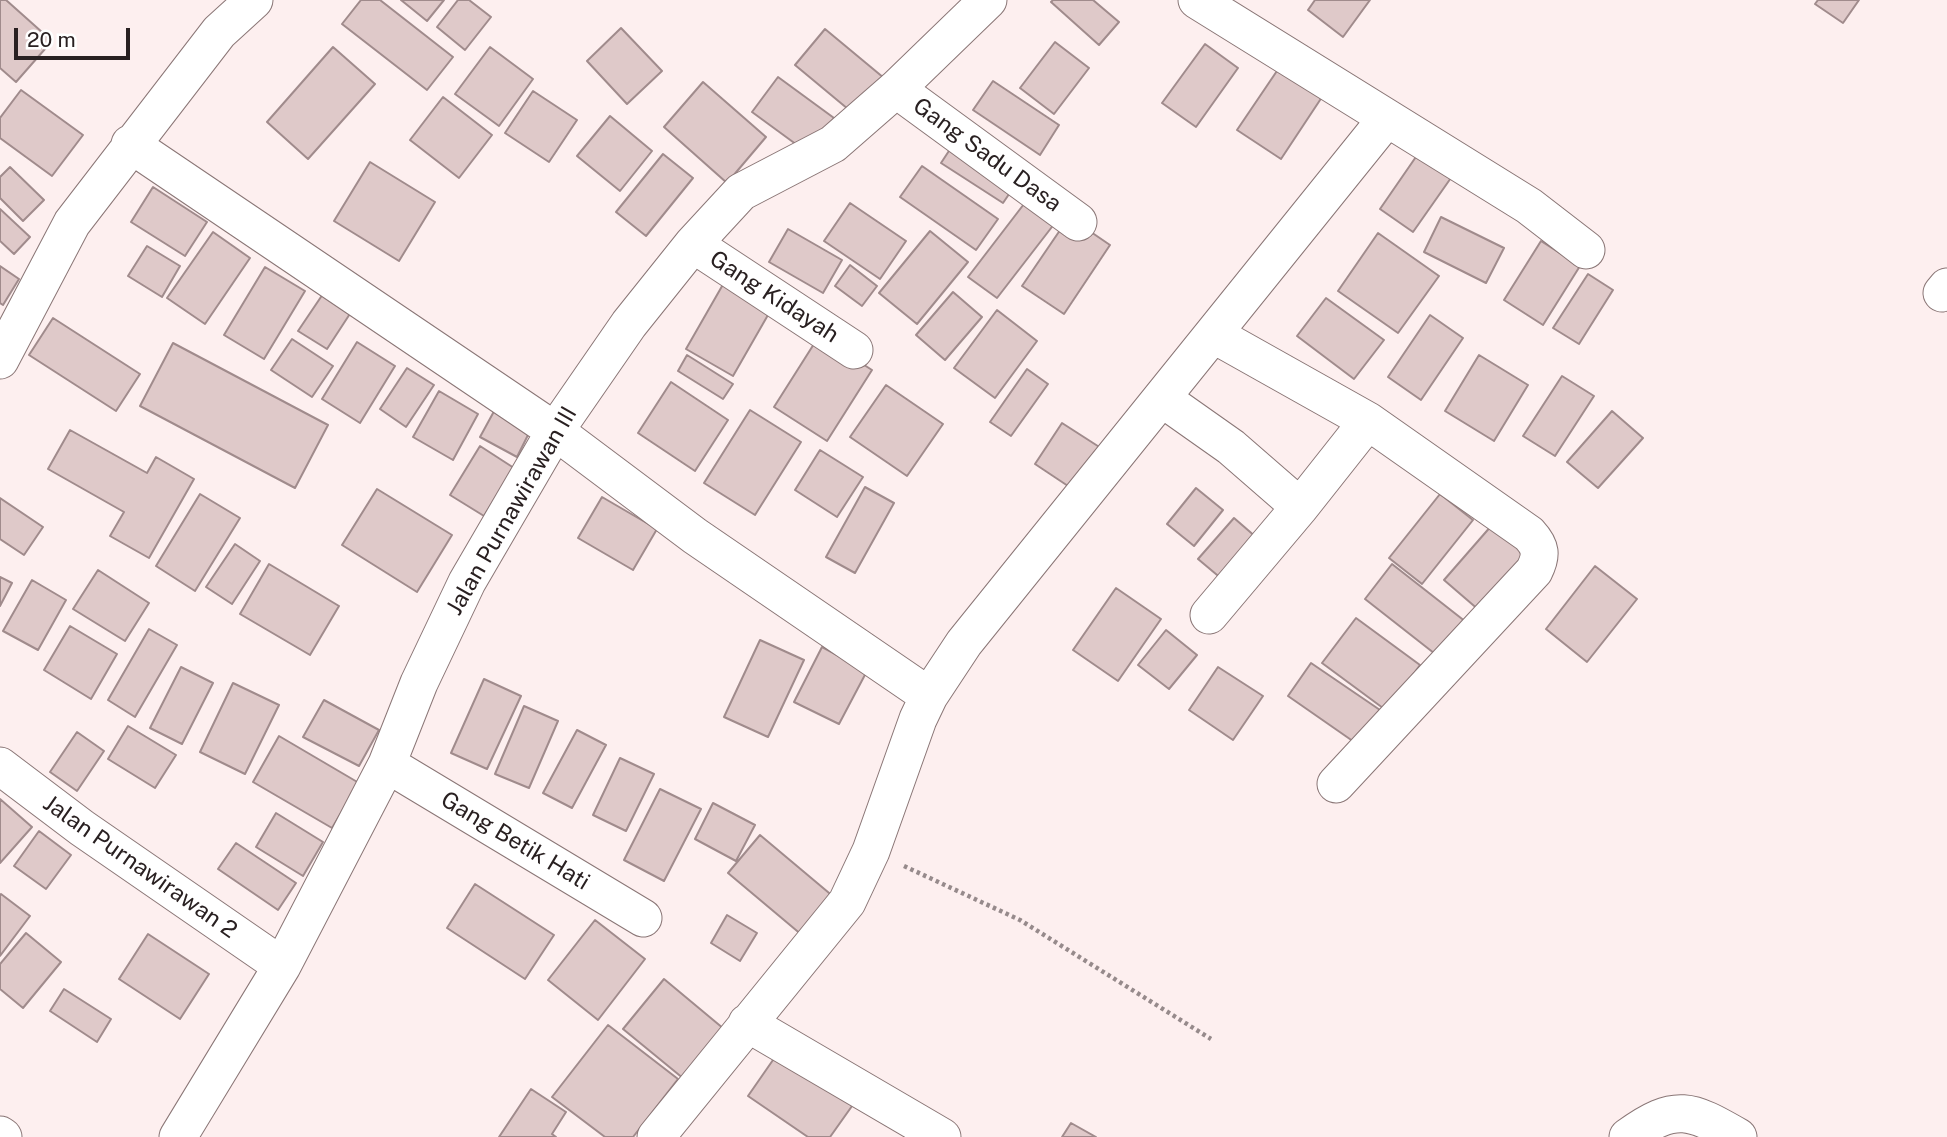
<!DOCTYPE html>
<html>
<head>
<meta charset="utf-8">
<style>
	body { margin:0 }
	#map { position:relative; width:1947px; height:1137px; overflow:hidden; background:#fdefef; font-family:"Public Sans",sans-serif }
	canvas { display:block }
	.scale { position:absolute; left:14px; top:28px; width:116px; height:32px; box-sizing:border-box; border:4px solid #292021; border-top:0; padding-left:9px; font-size:21px; line-height:24px; white-space:nowrap; color:#292021; -webkit-text-stroke:5px #fff; paint-order:stroke }
</style>
</head>
<body>
<div id="map">
<canvas width="1947" height="1137"></canvas>
<div class="scale">20 m</div>
</div>
<script>
const context = document.querySelector('canvas').getContext('2d');
context.lineJoin = 'round';
function paint(path, color) { context.fillStyle = color; context.fill(path, 'evenodd'); }
function stroke(path, color, width, dash) { context.strokeStyle = color; context.lineWidth = width; context.lineCap = dash ? 'butt' : 'round'; context.setLineDash(dash || []); context.stroke(path); }
function drawText(font, color, halo, rows, align = 'center') {
  context.font = font + ' "Public Sans",sans-serif'; context.lineWidth = 6; context.setLineDash([]); context.textBaseline = 'middle'; context.strokeStyle = halo; context.fillStyle = color; for (const [text, x, y, turn = 0] of rows) {
    context.save(); context.translate(x, y); context.rotate((+turn || 0) * Math.PI / 180); context.textAlign = isNaN(turn) ? turn : align; if (halo) context.strokeText(text, 0, 0); context.fillText(text, 0, 0); context.restore();
  }
}
const building = new Path2D(`
	M0,0H6L52,41L16,82L0,68Z
	M361,0H380L453,57L427,90L342,24Z
	M401,0H444L427,21Z
	M458,0H469L491,17L465,50L437,27Z
	M1053,0H1093L1119,22L1099,45L1051,2Z
	M1315,0H1370L1343,37L1308,10Z
	M1818,0H1859L1843,23L1815,4Z
	M621,28L662,71L627,104L587,61Z
	M825,29L890,83L860,119L795,65Z
	M1055,42L1089,68L1054,114L1020,88Z
	M1205,44L1238,68L1196,127L1162,103Z
	M333,47L375,84L308,159L267,122Z
	M490,47L533,79L499,126L455,94Z
	M1283,62L1326,91L1281,159L1237,130Z
	M778,77L834,118L808,153L752,112Z
	M993,81L1059,125L1040,155L973,110Z
	M703,82L766,137L727,183L664,127Z
	M21,90L83,135L52,176L0,138V118Z
	M533,91L577,120L549,162L505,133Z
	M443,97L492,135L459,178L410,140Z
	M610,116L652,151L620,191L577,156Z
	M966,125L1028,166L1003,203L941,163Z
	M1420,151L1453,175L1413,232L1380,209Z
	M663,154L693,178L646,236L616,212Z
	M370,162L435,202L399,261L334,221Z
	M922,166L998,219L976,250L900,197Z
	M10,167L44,200L23,221L0,198V177Z
	M153,187L207,222L185,256L131,222Z
	M1037,187L1065,210L997,298L968,277Z
	M850,203L906,241L880,279L824,241Z
	M0,209L30,237L14,254L0,241Z
	M1069,217L1110,245L1064,314L1022,286Z
	M1441,217L1504,248L1486,283L1424,252Z
	M788,229L842,260L823,293L769,262Z
	M930,231L968,262L917,324L879,293Z
	M213,232L250,258L205,324L167,298Z
	M1378,233L1439,276L1398,333L1338,291Z
	M1541,241L1580,266L1543,325L1504,300Z
	M147,246L180,266L162,297L128,276Z
	M850,265L877,286L862,306L835,286Z
	M0,266L19,279L3,305L0,303Z
	M265,267L305,291L264,359L224,335Z
	M729,274L776,301L733,376L686,349Z
	M1588,274L1613,290L1579,344L1553,328Z
	M329,285L357,303L327,349L298,331Z
	M953,292L982,317L945,360L916,335Z
	M1326,298L1384,340L1354,379L1297,336Z
	M997,310L1037,341L995,398L954,368Z
	M1430,315L1463,338L1421,400L1388,377Z
	M53,318L140,374L116,411L29,355Z
	M819,336L872,370L827,441L774,407Z
	M292,339L333,366L312,397L271,370Z
	M357,342L395,366L360,423L322,399Z
	M173,343L328,425L295,488L140,406Z
	M687,355L733,384L723,399L678,371Z
	M1479,355L1528,385L1494,441L1445,411Z
	M407,368L434,385L406,427L380,409Z
	M1027,369L1048,384L1011,436L990,422Z
	M1562,376L1594,396L1555,456L1523,436Z
	M671,382L728,420L695,471L638,433Z
	M886,385L943,424L907,476L850,437Z
	M439,391L478,414L453,460L413,437Z
	M498,404L534,423L517,457L480,437Z
	M750,410L801,442L755,515L704,483Z
	M1612,411L1643,438L1598,488L1567,462Z
	M1062,423L1104,450L1077,492L1035,464Z
	M70,430L147,473L156,457L194,479L149,558L110,536L124,512L48,469Z
	M480,446L514,468L484,516L450,495Z
	M820,450L863,477L837,517L795,490Z
	M865,487L894,503L855,573L826,557Z
	M1196,488L1223,510L1194,546L1167,524Z
	M377,489L452,535L417,592L342,545Z
	M200,494L240,518L195,591L156,566Z
	M1440,494L1473,520L1422,584L1389,558Z
	M602,497L657,529L633,570L578,538Z
	M0,498L43,527L24,555L0,539Z
	M1234,518L1264,544L1229,585L1198,559Z
	M1492,525L1528,556L1480,611L1444,580Z
	M235,544L260,561L232,604L206,587Z
	M269,564L339,606L310,655L240,614Z
	M1392,564L1466,622L1439,657L1365,599Z
	M1595,566L1637,599L1587,662L1546,629Z
	M98,570L149,603L125,641L73,609Z
	M0,577L12,583L0,606Z
	M32,580L66,600L38,650L3,631Z
	M1116,588L1161,619L1118,681L1073,650Z
	M1356,618L1420,665L1387,711L1322,663Z
	M70,626L117,654L91,699L44,670Z
	M149,629L177,645L135,717L108,700Z
	M1166,630L1197,655L1169,689L1138,665Z
	M760,640L804,660L768,737L724,717Z
	M822,647L867,671L839,724L794,702Z
	M1311,663L1380,710L1357,744L1288,696Z
	M181,667L213,683L182,744L150,728Z
	M1218,667L1263,696L1233,740L1189,710Z
	M484,679L521,696L487,769L451,753Z
	M233,683L279,705L245,774L200,752Z
	M324,700L379,730L359,766L303,737Z
	M524,706L558,721L529,788L495,774Z
	M128,726L176,755L155,788L108,759Z
	M577,730L606,745L572,808L543,793Z
	M77,732L104,751L77,791L50,772Z
	M279,736L359,783L332,828L253,782Z
	M620,758L654,774L626,831L593,815Z
	M660,789L701,809L664,881L624,860Z
	M0,799L32,827L0,863Z
	M713,803L755,825L736,861L695,839Z
	M276,813L323,842L303,876L256,847Z
	M39,831L71,855L46,889L14,866Z
	M760,835L841,903L809,941L728,873Z
	M236,843L296,883L278,910L218,869Z
	M475,884L554,935L525,979L447,928Z
	M1,894L30,916L0,956V895Z
	M727,915L757,933L740,961L711,943Z
	M595,920L645,959L598,1020L548,980Z
	M26,933L61,962L23,1008L0,989V964Z
	M148,934L209,974L180,1019L119,979Z
	M664,979L724,1029L684,1079L623,1029Z
	M64,989L111,1019L97,1042L50,1011Z
	M608,1025L678,1079L633,1137H605L552,1097Z
	M782,1047L857,1099L830,1137H808L748,1096Z
	M531,1089L566,1112L552,1134L556,1137H499Z
	M1071,1123L1096,1137H1062Z`);
paint(building, '#dfc9c9');
stroke(building, '#a08b8c', 2);
const minor = new Path2D(`
	M1197,0L1529,206L1586,250
	M896,89L1078,222
	M130,144L555,431L695,536L929,696
	M693,244L854,350
	M1942,293L1947,287
	M1213,334L1368,421L1529,534C1541,547 1542,555 1534,571L1336,784
	M0,360L72,223L219,32L254,0
	M1163,399L1231,447L1300,507L1209,615
	M1300,507L1368,421
	M387,764L643,918
	M0,766L82,828L282,966
	M747,1023L942,1137
	M0,1135L3,1137
	M178,1137L282,966L387,764L419,683L467,582L555,431L629,324L693,244L741,192L833,144L896,89L988,0
	M656,1137L847,902L871,851L918,719L929,696L964,643L1387,118
	M1628,1137C1676,1102 1691,1110 1738,1137`);
stroke(minor, '#8a7676', 39);
stroke(new Path2D(`
	M904,866L1020,920L1211,1039`), '#968a8b', 4.5, [3.5, 3.5]);
stroke(minor, '#fff', 37);
drawText('23px', '#292021', '#fff', [
	["Gang Sadu Dasa",987,155,36],
	["Gang Kidayah",774,297,33],
	["Jalan Purnawirawan III",512,511,-60],
	["Gang Betik Hati",515,841,31],
	["Jalan Purnawirawan 2",140,867,35]
]);
</script>
</body>
</html>
